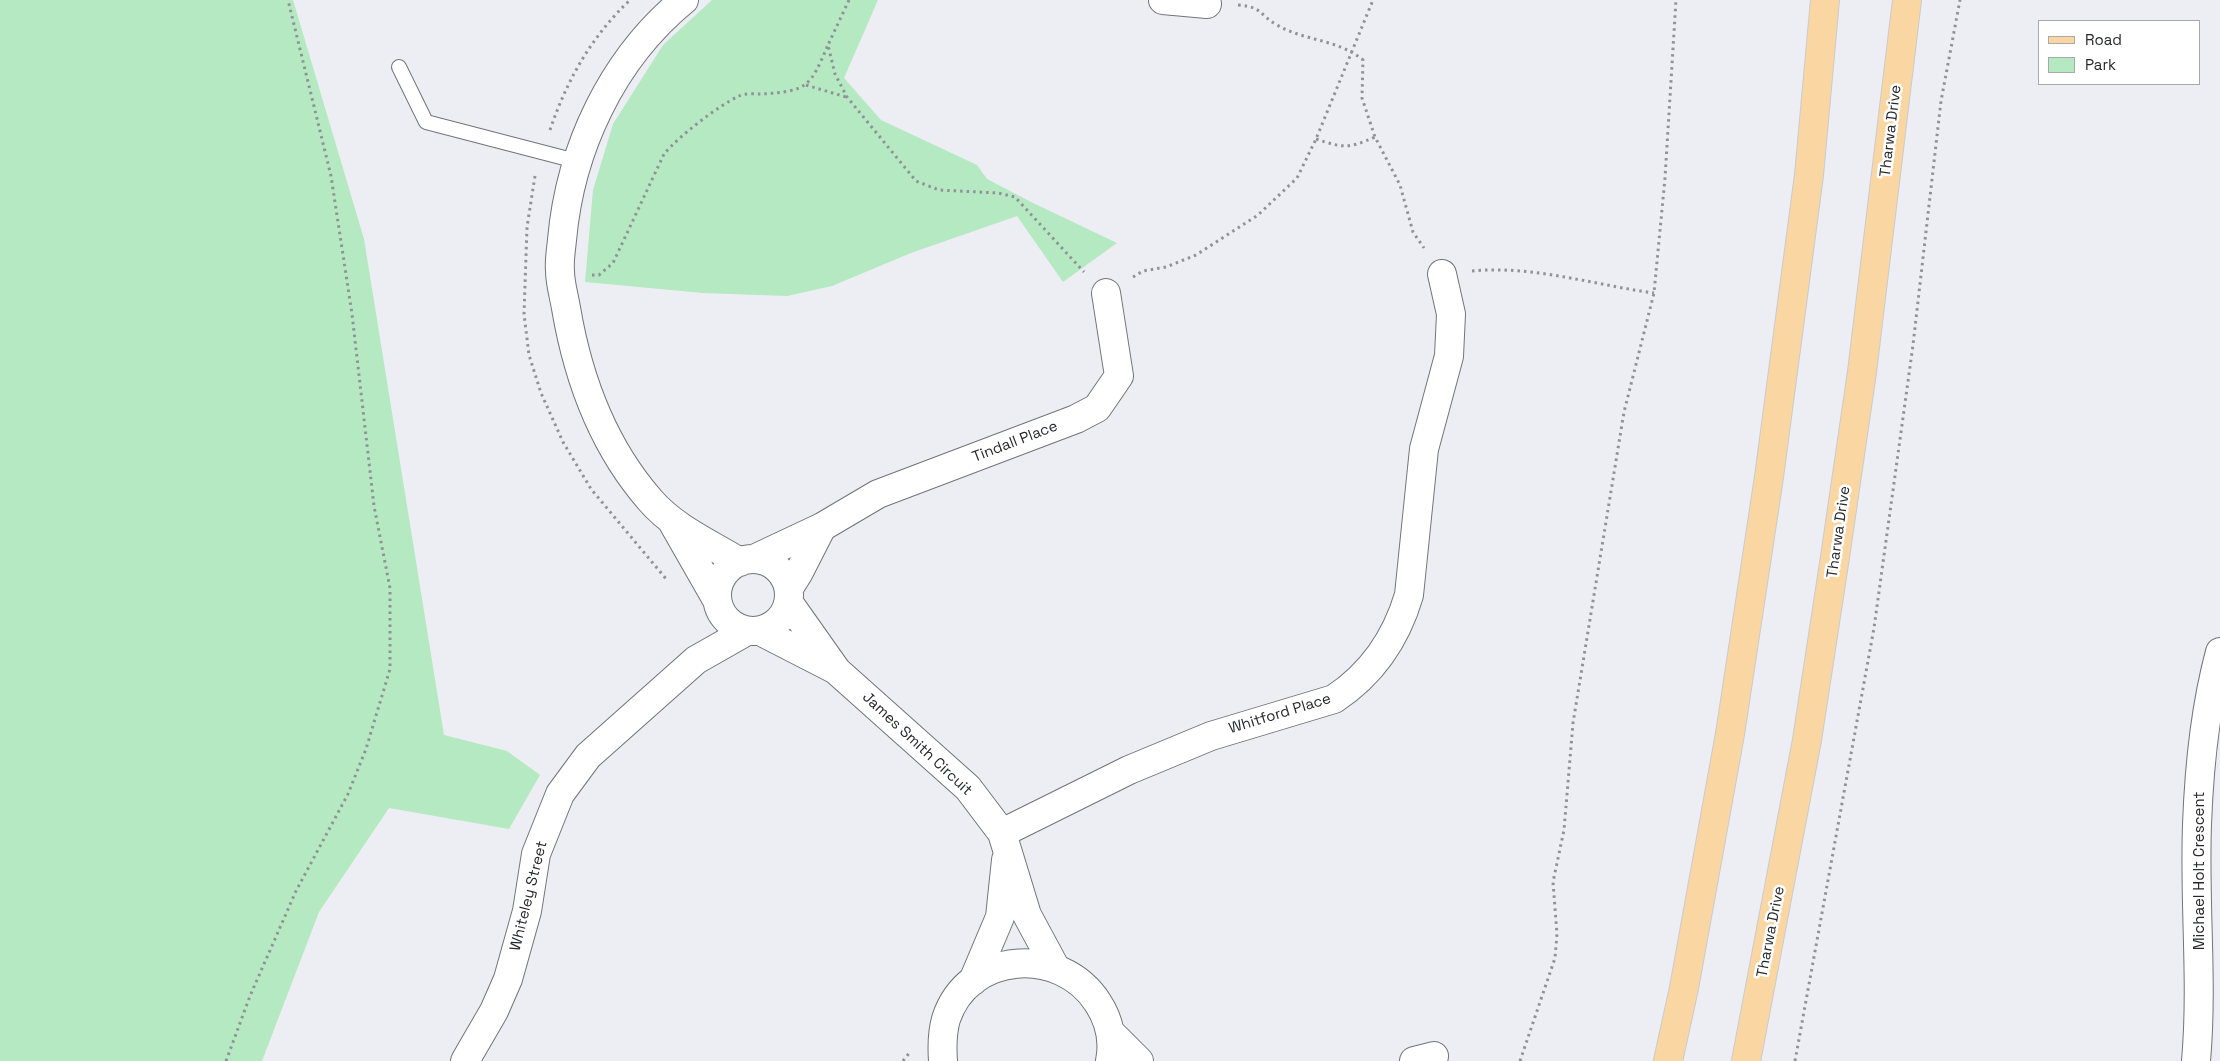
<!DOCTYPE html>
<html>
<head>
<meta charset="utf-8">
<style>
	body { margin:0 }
	#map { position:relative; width:2220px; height:1061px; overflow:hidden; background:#ededf4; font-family:"Space Grotesk",sans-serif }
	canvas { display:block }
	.legend { position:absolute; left:2038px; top:20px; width:162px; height:65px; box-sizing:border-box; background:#fff; border:1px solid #a9a9aa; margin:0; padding:6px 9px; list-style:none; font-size:15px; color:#27282a }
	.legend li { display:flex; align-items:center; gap:10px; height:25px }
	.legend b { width:25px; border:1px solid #a9a9aa }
</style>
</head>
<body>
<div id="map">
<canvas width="2220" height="1061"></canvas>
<ul class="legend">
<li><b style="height:6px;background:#fad6a3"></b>Road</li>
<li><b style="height:14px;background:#b5e9c2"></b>Park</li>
</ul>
</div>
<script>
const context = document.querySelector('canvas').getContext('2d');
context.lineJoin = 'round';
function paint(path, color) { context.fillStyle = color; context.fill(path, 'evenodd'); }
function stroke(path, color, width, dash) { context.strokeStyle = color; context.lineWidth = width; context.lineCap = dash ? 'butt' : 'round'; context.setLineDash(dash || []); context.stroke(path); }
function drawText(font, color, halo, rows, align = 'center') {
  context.font = font + ' "Space Grotesk",sans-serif'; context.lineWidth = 5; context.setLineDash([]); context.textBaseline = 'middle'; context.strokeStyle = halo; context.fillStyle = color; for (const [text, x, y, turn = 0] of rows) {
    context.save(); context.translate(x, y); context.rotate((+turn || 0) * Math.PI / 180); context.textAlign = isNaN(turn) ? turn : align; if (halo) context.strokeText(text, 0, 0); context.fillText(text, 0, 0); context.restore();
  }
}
paint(new Path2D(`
	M0,0H293L364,239L444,735L507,751L540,775L509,829L389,808L319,912L262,1061H0Z
	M712,0H878L844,78L881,120L977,165L987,179L1031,202L1117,243L1063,282L1017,216L911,253L832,286L787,296L703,293L585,282L593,190L613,124L663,45Z`), '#b5e9c2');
const lane = new Path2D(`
	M399,67L426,122L576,161`);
const street = new Path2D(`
	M684,0C612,59 570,149 562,240C561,250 559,261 560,271C560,283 564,296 566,308C578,379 602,445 650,500C674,528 709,543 740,562
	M1163,0L1207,4
	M673,523L717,600
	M717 595a36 36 0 1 1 72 0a36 36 0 1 1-72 0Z
	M754,559L822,527L878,494L1076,419L1097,408L1119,376L1106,293
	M789,588L799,572L822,527
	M789,603L837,671L968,788L1002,833L1027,915L1055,967
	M760,631L834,669
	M1002,833L1129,770L1211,736L1334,699C1372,674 1396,639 1409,595L1424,449L1449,356L1451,314L1442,274
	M973,981L1000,917L1006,860
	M1111,1033L1139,1061
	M465,1061L494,1011L508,979L527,911L536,854L560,794L588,756L696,660L747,631
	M943,1061C942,1047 942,1033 946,1019C968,951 1061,945 1098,1003C1109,1020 1114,1041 1110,1061
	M1414,1061L1434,1056
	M2196,1061C2203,982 2194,904 2197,825C2199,768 2205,708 2220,652`);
const primary = new Path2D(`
	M1668,1061L1684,988L1730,734L1769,477L1809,175L1825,0
	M1746,1061L1807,740L1835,557L1862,372L1907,0`);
stroke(lane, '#73747a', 16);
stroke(street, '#73747a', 30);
stroke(primary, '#cbcbcc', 30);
stroke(new Path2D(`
	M849,0L828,45L835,74L847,97L916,181L939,190L998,193L1015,197L1084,272
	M1238,5C1263,7 1258,14 1277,25C1304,41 1338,39 1363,60L1362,98L1375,137L1400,185L1413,232L1424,248
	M806,85L846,97
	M550,130C567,80 591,37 630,0
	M1316,139C1343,148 1348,149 1375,137
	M535,176L527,227L524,314L529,355L541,393L563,442L591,489L667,580
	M1472,271C1533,265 1594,285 1654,293
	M592,275H599L613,263L664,154C679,136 718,106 739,96C745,93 755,94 762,94C808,91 810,87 828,45
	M1133,277L1143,271L1166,267L1196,255L1258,215L1297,178L1316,139L1373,0
	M226,1061L250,996L296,891L348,794L366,749L390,669V588L374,506L352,314L331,176L288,0
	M903,1061L910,1052
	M1520,1061L1555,958L1557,934L1553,882L1564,830L1573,723L1624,412L1654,293L1665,178L1676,0
	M1795,1061L1874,628L1913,345L1941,101L1960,0`), '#919297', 3, [2.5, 4]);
stroke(lane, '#fff', 14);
stroke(street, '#fff', 28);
stroke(primary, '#fad6a3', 28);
drawText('15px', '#27282a', '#fff', [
	["Tharwa Drive",1891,131,-83],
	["Tindall Place",1015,442,-21],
	["Tharwa Drive",1839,532,-82],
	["Whitford Place",1280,714,-17],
	["James Smith Circuit",917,744,43],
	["Michael Holt Crescent",2200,871,-90],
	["Whiteley Street",529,896,-76],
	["Tharwa Drive",1771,932,-79]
]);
</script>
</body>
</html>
